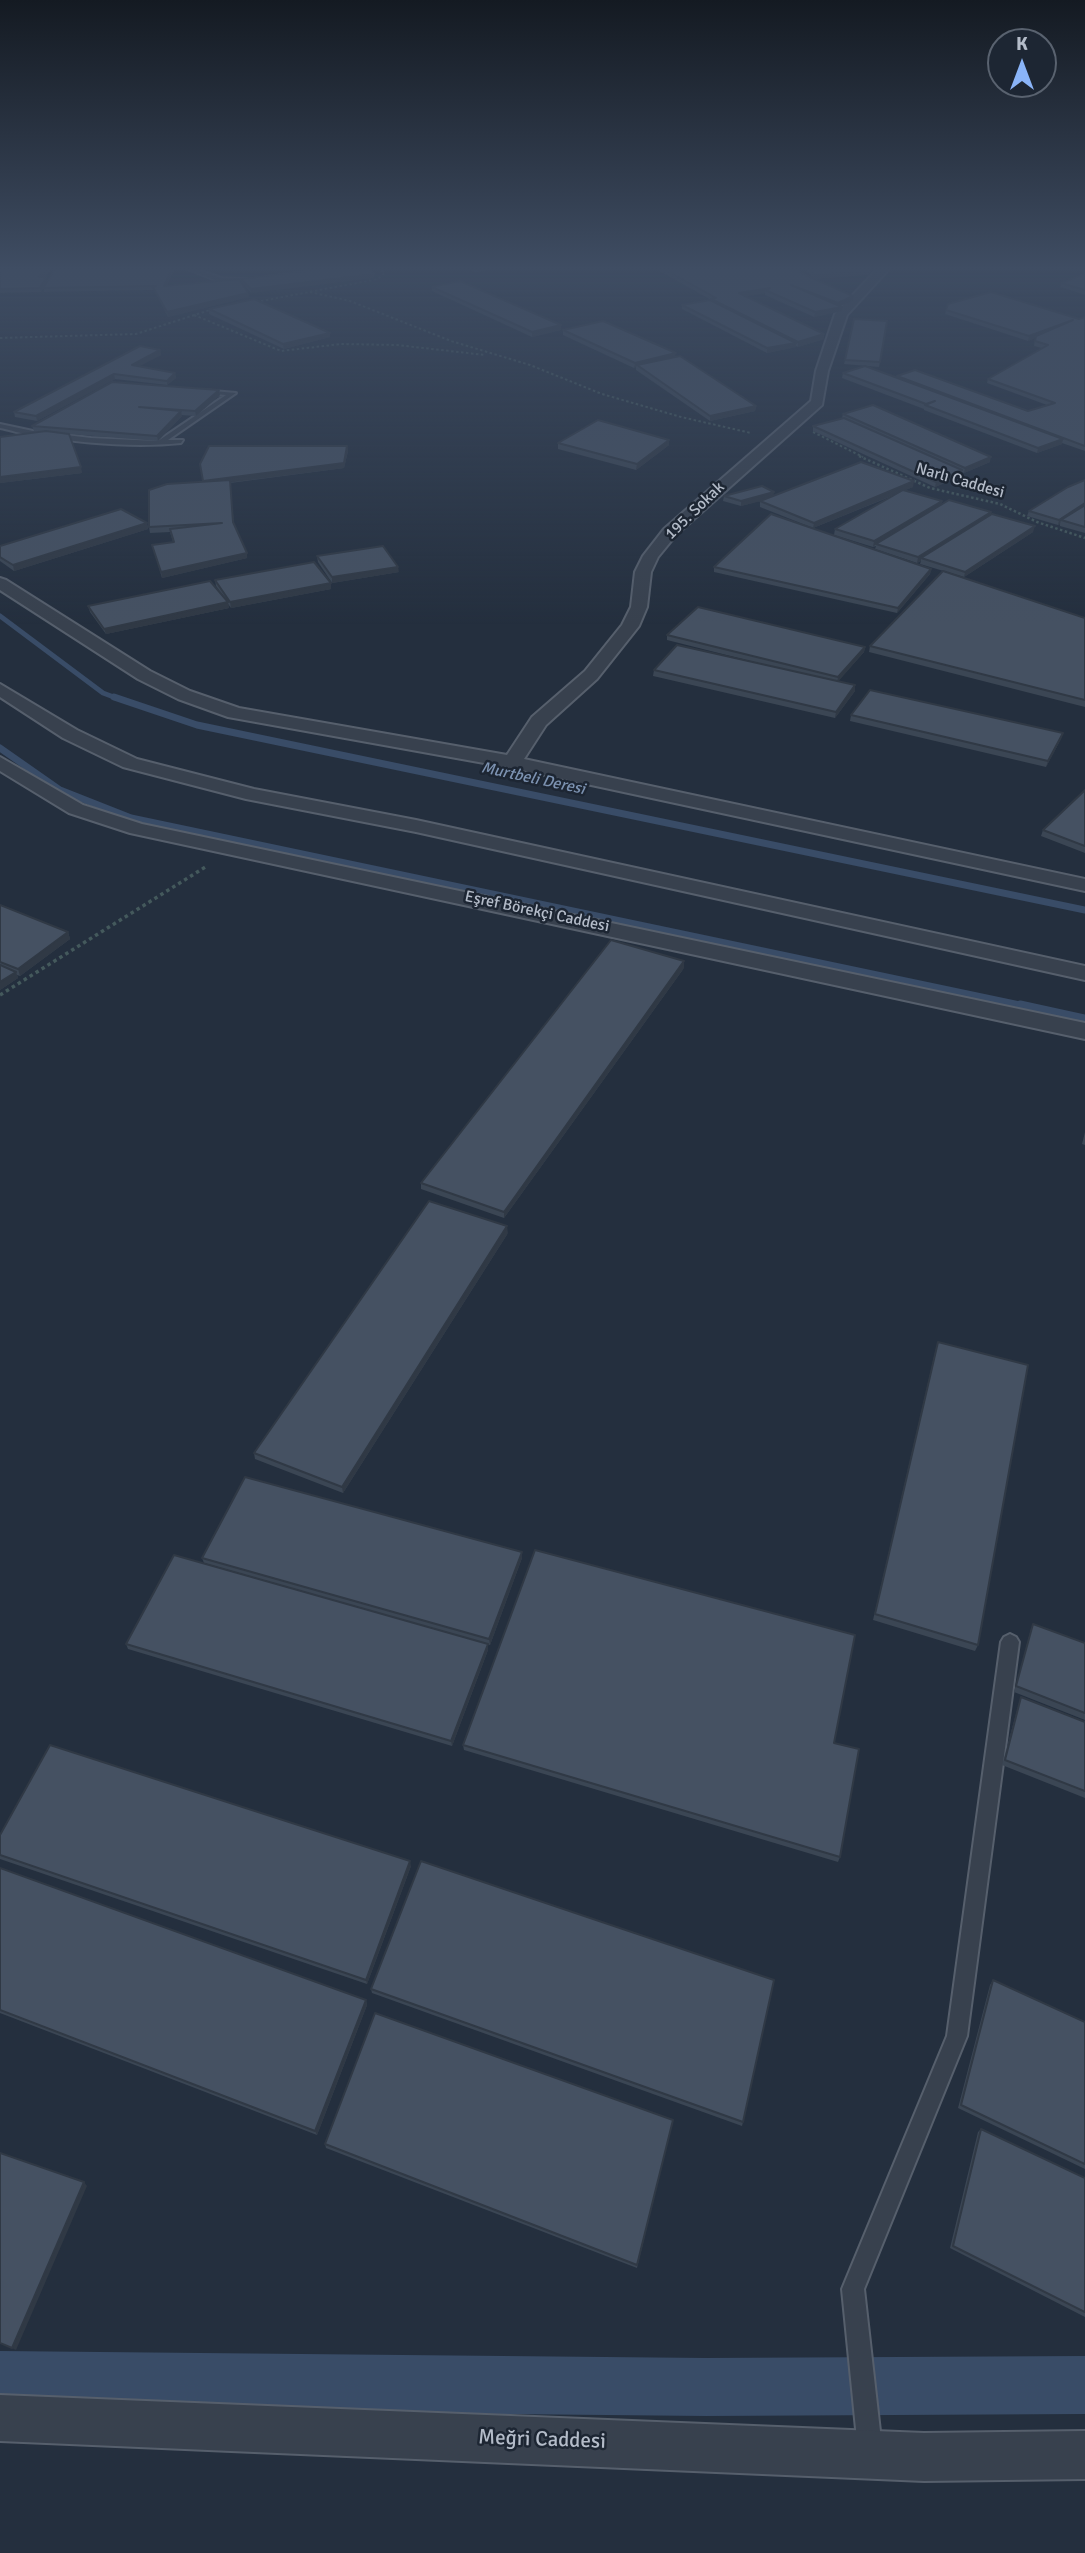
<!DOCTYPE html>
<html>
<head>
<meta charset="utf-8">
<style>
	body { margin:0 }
	#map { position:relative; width:1085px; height:2553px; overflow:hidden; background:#242f3e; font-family:Signika,sans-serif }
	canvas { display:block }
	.north { position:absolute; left:987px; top:28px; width:70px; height:70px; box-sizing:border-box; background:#1d2633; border:2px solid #59626f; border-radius:50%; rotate:0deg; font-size:19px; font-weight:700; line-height:28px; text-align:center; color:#b4bcc9 }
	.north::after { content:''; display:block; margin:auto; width:24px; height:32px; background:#8ab4f8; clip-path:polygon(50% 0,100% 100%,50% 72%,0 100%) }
</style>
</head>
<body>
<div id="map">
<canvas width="1085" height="2553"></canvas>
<div class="north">K</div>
</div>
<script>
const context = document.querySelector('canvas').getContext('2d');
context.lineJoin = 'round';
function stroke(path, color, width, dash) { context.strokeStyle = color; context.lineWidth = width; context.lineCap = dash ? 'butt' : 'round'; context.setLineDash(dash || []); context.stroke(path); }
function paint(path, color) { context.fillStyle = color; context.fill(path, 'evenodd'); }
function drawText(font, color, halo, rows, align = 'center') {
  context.font = font + ' Signika,sans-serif'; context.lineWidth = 5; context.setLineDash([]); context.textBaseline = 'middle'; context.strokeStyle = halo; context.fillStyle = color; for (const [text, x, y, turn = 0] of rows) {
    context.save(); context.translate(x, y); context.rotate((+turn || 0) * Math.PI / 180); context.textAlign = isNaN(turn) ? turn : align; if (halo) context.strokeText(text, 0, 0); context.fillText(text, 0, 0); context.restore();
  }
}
stroke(new Path2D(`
	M0,616L103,693L119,699`), '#394c67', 5);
stroke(new Path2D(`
	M114,697L197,725L1085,910
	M0,748L60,790L131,818L1029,1007`), '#394c67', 7);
stroke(new Path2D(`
	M1020,1005L1085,1019`), '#394c67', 9);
paint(new Path2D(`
	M0,2351L706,2358L1085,2356V2414L706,2416L0,2409Z`), '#394c67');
const service = new Path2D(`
	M185,268H193L221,278L247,279L220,282Z
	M201,390L236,393L168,440H183L181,443C132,448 81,443 32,435C21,434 11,430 0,428V424L33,431L91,438L158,441L226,395L203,393Z
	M1010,1634L1016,1637L1019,1642L967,2036L864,2289L882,2449L878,2457L870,2461L862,2457L858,2449L842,2289L947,2036L1001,1642L1004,1637Z`);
const minor = new Path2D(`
	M878,268H890L847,315L828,371L822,405L676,535L658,557L651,572L647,607L639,626L597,679L546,725L524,759L1085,879V891L512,768L228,717L178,699L138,679L0,590V578L6,580L150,671L190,691L239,708L507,755L532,717L585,671L622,625L631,607L635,572L643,556L664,529L811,401L816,371L835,314Z
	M0,684L77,730L137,759L254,789L416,820L1085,966V980L416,832L246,799L123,767L63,738L0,697Z
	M0,757L83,805L142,824L1085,1023V1039L130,833L69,813L0,771Z
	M0,2395L924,2433L1085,2431V2479L924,2481L0,2441Z`);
stroke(service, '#565f6c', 4);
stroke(minor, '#565f6c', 4);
stroke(new Path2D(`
	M310,292L350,301L451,341L530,365L602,394L681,417L751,433
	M256,302L378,279L385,273L378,268
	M194,315L281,351L341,344L397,345L485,355
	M0,338L136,334L213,309
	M813,432L863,457`), '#44595c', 2, [2.5, 2.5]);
stroke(new Path2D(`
	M859,456L930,488L1000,504L1037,522L1085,538`), '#44595c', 2.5, [2.5, 2.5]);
stroke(new Path2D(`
	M0,995L207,866`), '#44595c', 3.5, [3.5, 3.5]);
paint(service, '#38414e');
paint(minor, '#38414e');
paint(new Path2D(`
	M0,268H49L50,271L44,277H46L47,282L44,287L56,268H175L167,286L248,293L249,297L168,317L154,290L44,292V288L41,292L0,293Z
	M467,268H501L475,272Z
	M654,268H800V273L813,278L804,268H874L868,275L815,279L853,301L840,306L842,311L814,317L765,295V293L746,296L824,339L798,347L796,346V347L767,353L682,309V305L711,300Z
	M374,274V278L251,293L242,283L241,279Z
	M1085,274V295L1060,287L1061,283Z
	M432,287L561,330L532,337L432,291Z
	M209,309L330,333V337L284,349L209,314Z
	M946,310L1079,319L1085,317V451L1062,443V444L1037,453L924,410V409L842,378L843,373L896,378L897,376L1028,411L1047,405L987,383L988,379L1042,348L1034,346L1035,338L1028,341L945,314Z
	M887,321L879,367L844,364L845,360Z
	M563,330L676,357L756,406L755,411L710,421L636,370V367L634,368L563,335Z
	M160,350L161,355L139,366L175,373L176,378L167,385L115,379L37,421L15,417L14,412Z
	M219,390L220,395L196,416L181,415L182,416L158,441L69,434L82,473L0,483V437L43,432L34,431L32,426Z
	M843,414L990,462L964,473L962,472L961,476L935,487L813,431V426L842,418Z
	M669,440V445L636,470L558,449V443Z
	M347,446L348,451L344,468L230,483L234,523L247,553V558L162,578L152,545L173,542L170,532L150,533L149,527L203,482Z
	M1085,480V533L1060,526V524L1058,525L1027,516L1029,511Z
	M913,487L905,490L942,501L941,505L991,512V515L1033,532L964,577L920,564L921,561L917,563L875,549L876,546L873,547L834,535L835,529L897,494L813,528L760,507V501L763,500L741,506L723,501L724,496H774Z
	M147,523L148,529L14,571L0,561V546Z
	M317,556L399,572L332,583L318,562Z
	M714,567L931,569L930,574L897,613L714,572Z
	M215,580L331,583V589L231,608L228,604L229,608L106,634L90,612L88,606L223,597L216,586Z
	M1085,618V707L869,652L870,646Z
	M667,635L865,647L864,652L838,681L855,691L835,718L653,676L654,670L770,666L667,640Z
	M851,715L1063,733L1061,739L1046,767L850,721Z
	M1085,790V853L1041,836L1043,830Z
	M0,905L68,932L70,939L20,976L17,975L18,978L0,990Z
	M684,968L504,1218L421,1189V1183Z
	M1085,1132V1145L1082,1144Z
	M508,1233L343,1493L255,1459L254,1453Z
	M936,1348L978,1645L975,1651L873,1620Z
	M202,1558H522L490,1645L204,1563Z
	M1033,1624L1085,1643V1720L1014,1692L1031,1629Z
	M126,1644L488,1650L452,1746L128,1649Z
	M1021,1697L1085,1722V1798L1002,1765L1019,1703Z
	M463,1745L840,1857L838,1862L464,1750Z
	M0,1835L411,1866L367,1984L0,1859Z
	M0,1868L366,2000L367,2005L317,2135L0,2013Z
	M993,1980L1085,2022V2169L958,2108L990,1985Z
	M371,1989L743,2122L742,2126L372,1993Z
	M673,2120L637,2268L326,2148L325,2144Z
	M981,2129L1085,2178V2317L950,2248L978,2132Z`), '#3b4654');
paint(new Path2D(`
	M48,268H49L50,271L40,282L39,277Z
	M172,268H175L165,290L164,286Z
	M475,268H501L475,272Z
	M874,268L868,275L814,279V275Z
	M374,274V278L251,293V289Z
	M46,277L47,282L41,292L40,288Z
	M770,288L765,290V293L738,298L739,293Z
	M248,293L249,297L168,317L167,312Z
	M853,296V301L837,307L838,303Z
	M842,307V311L814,317L815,312Z
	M1073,320L1072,325L1028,341L1029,336Z
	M561,325V330L532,337V332Z
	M330,333V337L284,349L283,344Z
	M824,334V339L798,347V342Z
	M796,343V347L767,353V348Z
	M160,350L161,355L132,370V365Z
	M676,353L675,357L637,365L636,367L634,368L635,363Z
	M175,373L176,378L167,385V381Z
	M114,374L115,379L37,421L36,416Z
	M219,390L220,395L196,416L195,411Z
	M756,406L755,411L710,421V416Z
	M181,411L182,416L158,441L157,436Z
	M1063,439L1062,444L1037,453L1038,448Z
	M669,440V445L636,470L637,464Z
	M347,446L348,451L344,468L203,486V481Z
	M991,457L990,462L964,473L965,468Z
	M81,467L82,473L0,483V477Z
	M962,470L961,476L935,487L936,482Z
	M914,481L913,487L813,528L814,523Z
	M774,492L773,498L741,506V501Z
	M942,501L941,507L876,544L873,547L874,541Z
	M1085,503V508L1061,520L1060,524L1058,525L1059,520Z
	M991,512L990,517L921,558V561L917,563L918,557Z
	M147,523L148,529L14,571L13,565Z
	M1035,526L1033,532L964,577L965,572Z
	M247,553V558L162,578L161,572Z
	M398,567L399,572L332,583V577Z
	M931,569L930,574L897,613L898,608Z
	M331,583V589L231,608L230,602Z
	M228,602L229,608L106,634L104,629Z
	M865,647L864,652L837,683L838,677Z
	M855,685V691L835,718L836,712Z
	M1063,733L1061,739L1046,767L1048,761Z
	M68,932L70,939L20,976L18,969Z
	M684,961V968L504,1218V1212Z
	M16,972L18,978L0,990V982Z
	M507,1226L508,1233L343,1493L342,1487Z
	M522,1552V1558L490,1645L489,1639Z
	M488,1644V1650L452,1746L451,1741Z
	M410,1861L411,1866L367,1984L366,1980Z
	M366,2000L367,2005L317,2135L315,2131Z
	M84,2182L87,2186L16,2350L12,2348Z`), '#303945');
const building = new Path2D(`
	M0,268H48L39,277H46L40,288L0,289Z
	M56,268H172L164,286L239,279L248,293L167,312L153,287L156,286L43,288Z
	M330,268H367L374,274L251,289L241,279Z
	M662,268H800L801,269L794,270L853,296L838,303L791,285L842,307L815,312L765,290L770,288L739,293L824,334L798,342L711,299L716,298Z
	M808,268H871L868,271L814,275Z
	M1085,274V290L1061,283Z
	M460,281L561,325L532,332L432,287Z
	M991,292L1079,319L1085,317V446L897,376L915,370L1028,411L1055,403L988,379L1048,345L1035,341L1036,336L1073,320L1029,336L946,310L948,304Z
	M254,299L330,333L283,344L209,309Z
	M710,300L796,343L767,348L682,305Z
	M854,319L887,321L880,362L845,360Z
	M603,321L676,353L635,363L563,330Z
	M140,346L160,350L132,365L175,373L167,381L114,374L36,416L14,412Z
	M680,356L756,406L710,416L637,365Z
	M865,366L1063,439L1038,448L925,405L935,401L926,404L843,373Z
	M112,382L219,390L195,411L139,407L181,411L157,436L32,426Z
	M873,405L991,457L965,468L843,414Z
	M844,418L962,470L936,482L813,426Z
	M598,420L669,440L637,464L558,443Z
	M46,431L69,434L81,467L0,477V437Z
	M209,446H347L344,463L203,481L200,464Z
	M861,462L914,481L814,523L760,501Z
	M230,480L233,522L247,553L161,572L152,545L174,542L170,529L222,523L149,527V490L167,484Z
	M1085,480V503L1059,520L1029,511L1068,487Z
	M762,486L774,492L741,501L724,496Z
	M903,490L942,501L874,541L835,529Z
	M949,500L991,512L918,557L876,544Z
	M1085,505V527L1061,520Z
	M121,509L147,523L13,565L0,557V546Z
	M771,514L931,569L898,608L714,567Z
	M992,514L1035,526L965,572L921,558Z
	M383,546L398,567L332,577L317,556Z
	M314,562L331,583L230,602L215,580Z
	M943,571L1085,618V700L870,646Z
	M210,581L228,602L104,629L88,606Z
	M698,607L865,647L838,677L667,635Z
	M677,645L855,685L836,712L654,670Z
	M870,690L1063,733L1048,761L851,715Z
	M1085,790V846L1043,830Z
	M0,905L68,932L18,969L0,962Z
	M611,940L684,961L504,1212L421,1183Z
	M0,965L16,972L0,982Z
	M429,1201L507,1226L342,1487L254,1453Z
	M938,1342L1028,1365L978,1645L875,1614Z
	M245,1477L522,1552L489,1639L202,1558Z
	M535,1550L855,1635L834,1743L859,1749L840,1857L463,1745Z
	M174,1555L488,1644L451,1741L126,1644Z
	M1033,1624L1085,1643V1713L1016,1686Z
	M1021,1697L1085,1722V1791L1005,1760Z
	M50,1745L410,1861L366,1980L0,1855V1835Z
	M421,1861L774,1980L743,2122L371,1989Z
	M0,1868L366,2000L315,2131L0,2010Z
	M993,1980L1085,2022V2164L961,2105Z
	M375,2013L673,2120L637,2265L325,2144Z
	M981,2129L1085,2178V2312L953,2246Z
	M0,2153L84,2182L12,2348L0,2343Z`);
paint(building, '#455162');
stroke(building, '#303945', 2);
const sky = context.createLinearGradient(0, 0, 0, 625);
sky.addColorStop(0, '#141a22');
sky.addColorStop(0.43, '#3f4d63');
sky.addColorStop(1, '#3f4d6300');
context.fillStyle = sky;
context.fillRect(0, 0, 1085, 625);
drawText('16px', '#b4bcc9', '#1d2633', [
	["Narlı Caddesi",960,481,16],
	["195. Sokak",695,511,-44],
	["Eşref Börekçi Caddesi",537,912,12]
]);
drawText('italic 16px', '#7c92b1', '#1d2633', [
	["Murtbeli Deresi",533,779,12]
]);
drawText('21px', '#b4bcc9', '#1d2633', [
	["Meğri Caddesi",542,2440,2]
]);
</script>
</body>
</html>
